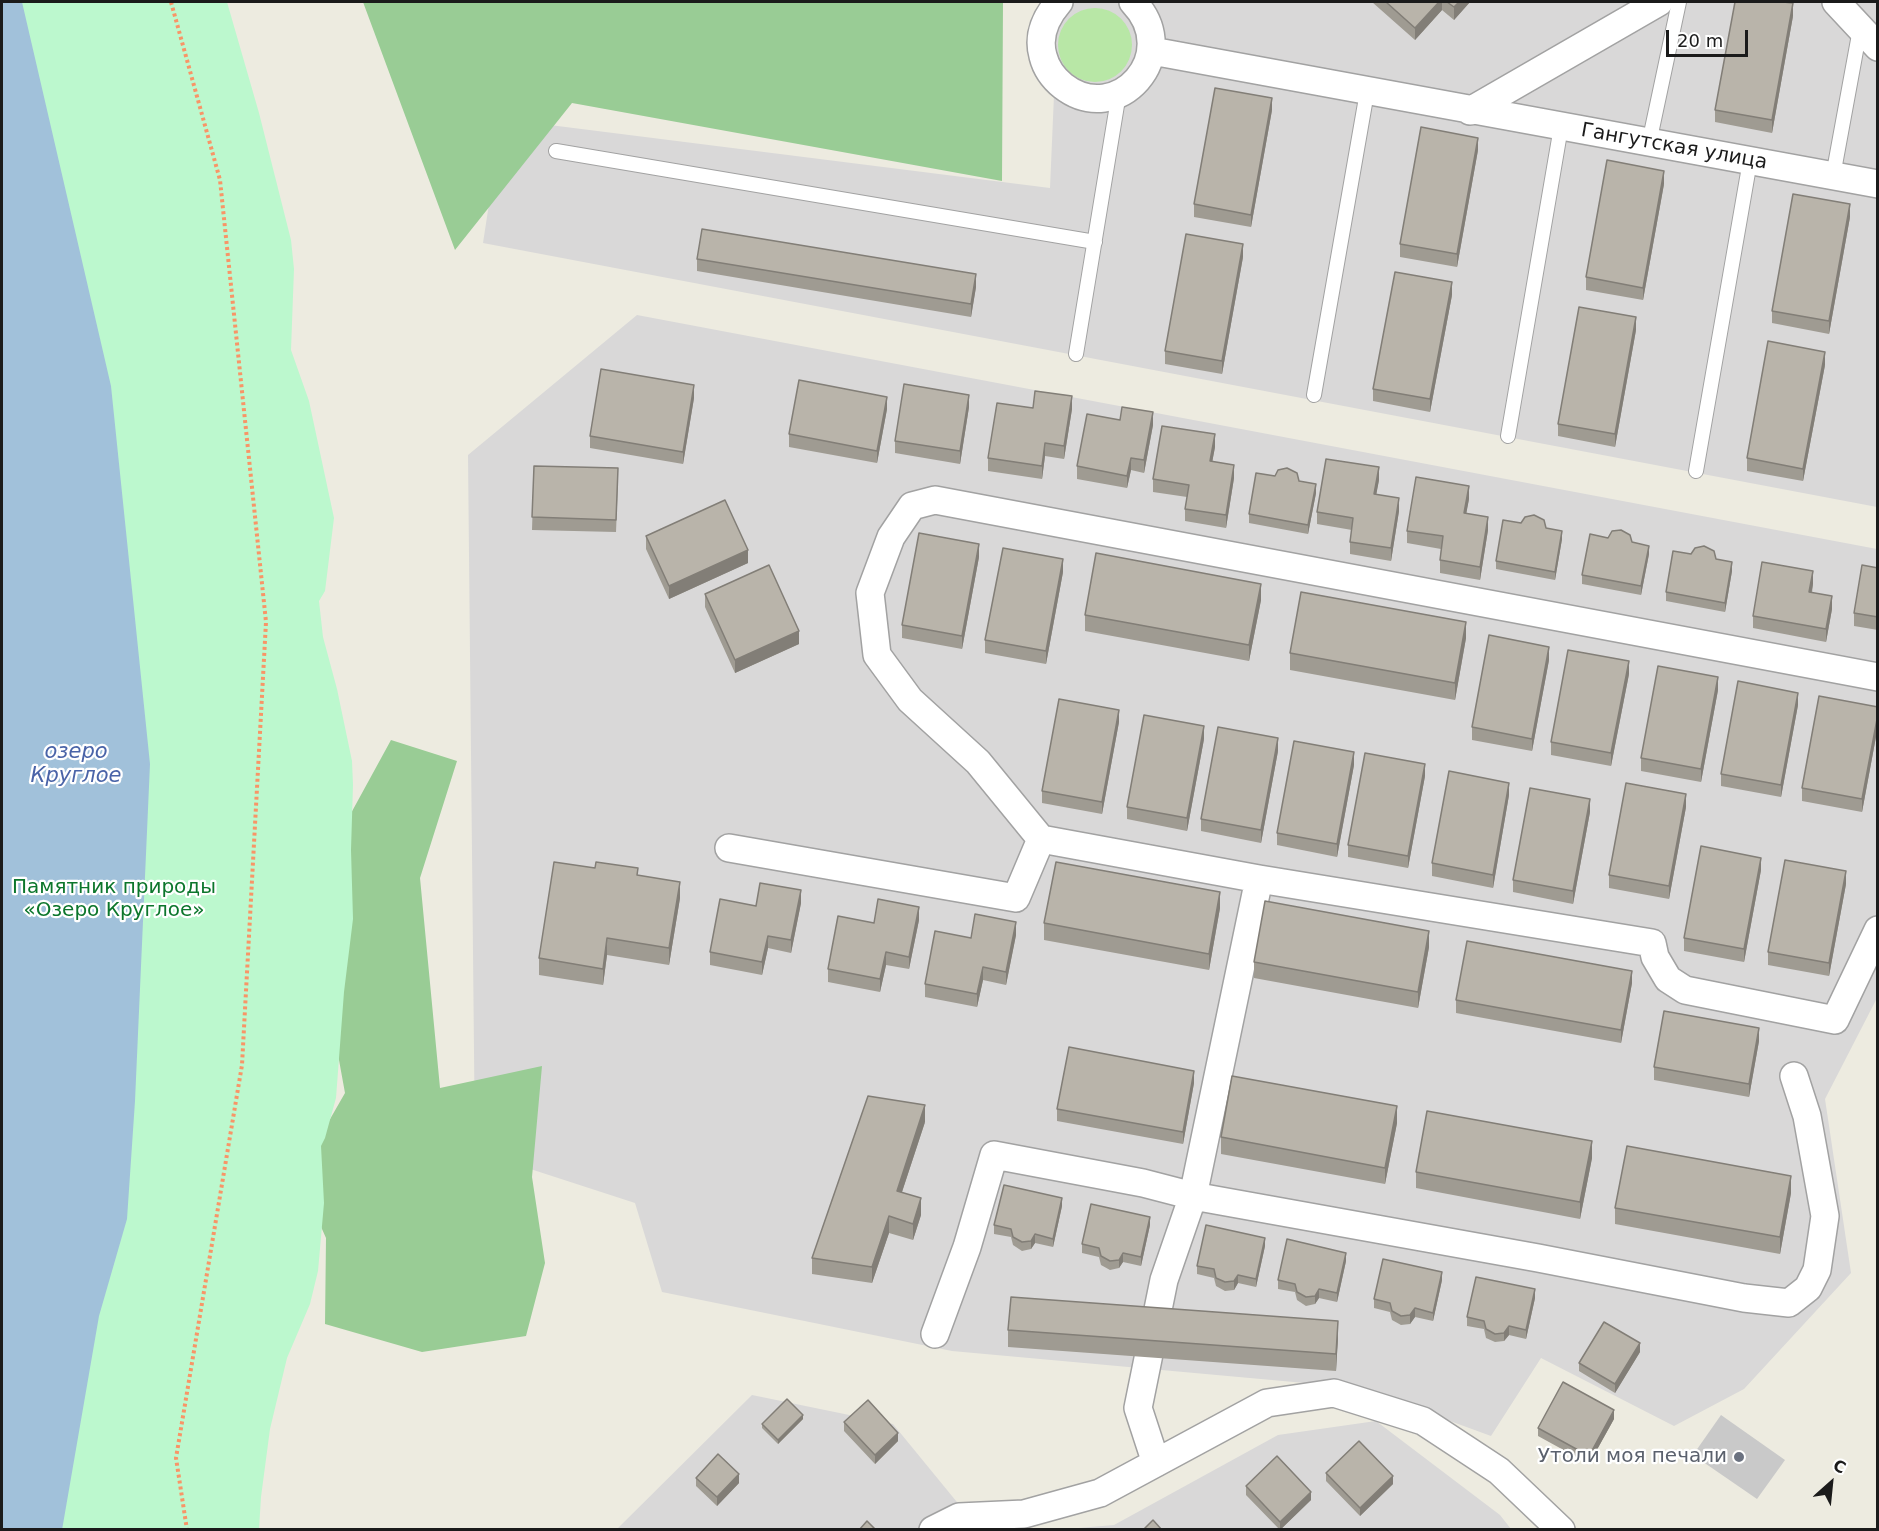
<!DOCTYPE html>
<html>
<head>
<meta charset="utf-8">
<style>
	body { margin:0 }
	#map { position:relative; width:1879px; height:1531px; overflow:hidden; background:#edebe0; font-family:"DejaVu Sans",sans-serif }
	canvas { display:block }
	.frame { position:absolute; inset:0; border:3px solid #1b1b1b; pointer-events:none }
	.north { position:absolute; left:1801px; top:1453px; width:60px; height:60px; -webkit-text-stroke:4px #fff; paint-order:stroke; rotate:27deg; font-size:16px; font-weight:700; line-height:24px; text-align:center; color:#1b1b1b }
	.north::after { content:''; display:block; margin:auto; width:21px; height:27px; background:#1b1b1b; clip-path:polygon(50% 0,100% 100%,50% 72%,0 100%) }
	.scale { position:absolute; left:1666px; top:30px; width:82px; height:27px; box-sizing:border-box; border:3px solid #1b1b1b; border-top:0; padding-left:8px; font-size:18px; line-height:21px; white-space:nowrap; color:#1b1b1b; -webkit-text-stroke:4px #fff; paint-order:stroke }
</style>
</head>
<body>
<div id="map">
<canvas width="1879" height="1531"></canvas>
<div class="frame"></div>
<div class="north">С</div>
<div class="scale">20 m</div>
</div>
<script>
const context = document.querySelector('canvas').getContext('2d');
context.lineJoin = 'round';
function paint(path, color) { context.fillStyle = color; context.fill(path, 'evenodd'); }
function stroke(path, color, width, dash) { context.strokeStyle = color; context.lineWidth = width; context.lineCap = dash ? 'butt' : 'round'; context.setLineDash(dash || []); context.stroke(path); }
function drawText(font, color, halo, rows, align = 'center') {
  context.font = font + ' "DejaVu Sans",sans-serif'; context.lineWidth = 4.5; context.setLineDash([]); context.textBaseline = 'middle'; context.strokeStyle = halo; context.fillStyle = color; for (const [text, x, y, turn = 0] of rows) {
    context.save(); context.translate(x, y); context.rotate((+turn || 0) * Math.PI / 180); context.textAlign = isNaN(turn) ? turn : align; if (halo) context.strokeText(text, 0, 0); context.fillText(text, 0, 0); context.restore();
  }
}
paint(new Path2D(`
	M1058,2H1877V507L483,243L502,119L1050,188Z
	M637,315L1877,549V998L1825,1099L1851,1273L1744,1389L1674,1426L1541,1358L1491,1436L1360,1388L952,1351L662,1292L635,1203L475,1151L468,455Z
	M752,1395L893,1424L979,1529L616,1530Z
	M1376,1421L1500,1515L1511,1529L1055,1530L1114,1525L1278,1435Z`), '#d9d8d8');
paint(new Path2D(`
	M1721,1415L1785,1460L1757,1499L1693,1455Z`), '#c9c9c9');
paint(new Path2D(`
	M1058 45a37 37 0 1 1 74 0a37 37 0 1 1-74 0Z`), '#b8e7a6');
paint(new Path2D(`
	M363,2H1003L1002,181L572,103L455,250Z
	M391,740L457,761L420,878L440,1088L542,1066L532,1177L545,1263L526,1336L422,1352L325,1324L326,1238L298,1175L345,1093L327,994L350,815Z`), '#99cc95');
paint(new Path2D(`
	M2,2H227L259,113L291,240L294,269L291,350L309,401L334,518L325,591L319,601L323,637L337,689L352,761L353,785L351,850L353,919L344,992L336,1098L325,1138L321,1146L324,1203L318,1271L310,1304L287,1358L270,1429L261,1497L259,1529L2,1530Z`), '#bcf8ce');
paint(new Path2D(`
	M2,2H22L111,386L150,764L135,1101L127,1219L99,1316L62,1530L2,1529Z`), '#a1c1da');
const service = new Path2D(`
	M1649,143L1679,2
	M556,151L1095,242
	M1833,176L1860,29
	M1076,354L1119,93
	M1314,395L1367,92
	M1508,436L1561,127
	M1696,471L1750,161`);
const minor = new Path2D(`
	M1059,2C1046,17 1037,35 1043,56C1046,68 1053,78 1063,86C1117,128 1184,55 1133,2
	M1836,2L1878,47
	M1152,51L1878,184
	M1470,111L1659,2
	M1878,677L935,500L912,506L891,537L870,593L877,655L910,700L978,762L1041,839L1259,879L1652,943L1655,957L1668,979L1685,990L1835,1020L1878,930
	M729,848L1016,898L1041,839
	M935,1334L967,1247L994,1155L1143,1183L1193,1196L1538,1258L1744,1298L1789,1303L1808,1288L1817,1270L1825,1216L1807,1116L1794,1076
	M1156,1463L1138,1408L1164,1280L1193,1196L1259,879
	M933,1530L959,1517L1024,1514L1100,1493L1267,1403L1334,1393L1423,1421L1499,1471L1561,1530`);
stroke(service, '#a2a2a2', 16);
stroke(minor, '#a2a2a2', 30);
stroke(new Path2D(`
	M171,2L220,180L266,622L242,1065L176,1458L187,1530`), '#f89567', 4, [3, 3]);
stroke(service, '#fff', 14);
stroke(minor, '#fff', 27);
paint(new Path2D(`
	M1372,2H1470L1454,20L1442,10L1415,40Z
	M1793,16L1772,133L1715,122V110Z
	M1272,110L1251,227L1194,217V204Z
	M1478,150L1457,267L1400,257V244Z
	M1664,184L1643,300L1586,290V277Z
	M1850,217L1829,334L1772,323V311Z
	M1243,257L1222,374L1165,364V351Z
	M697,259L976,287L971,317L697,271Z
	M1452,295L1430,412L1373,401V389Z
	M1636,330L1615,447L1558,436V424Z
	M1825,365L1803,481L1747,471V458Z
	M694,398L683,464L590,448V436Z
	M969,407L960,464L895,453V441Z
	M1033,408L1072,409L1064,459L1045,456L1042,479L988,471V458Z
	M887,409L877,463L789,447V434Z
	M1120,420L1153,425L1144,473L1131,470L1127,488L1077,479V466Z
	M1215,447L1212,462L1234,478L1226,528L1185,521V509L1187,497L1153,492V479Z
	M534,466L618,481L616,532L532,530Z
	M1379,480L1376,494L1399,511L1391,561L1350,554V542L1352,530L1317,524V512Z
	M1299,481L1316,493L1308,534L1249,523V514Z
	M1469,499L1466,513L1488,530L1480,580L1440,573V560L1441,549L1407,543V531Z
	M1546,528L1562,539L1555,580L1496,569V561Z
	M646,536L748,563L669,599L646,549Z
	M1632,542L1649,554L1641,595L1582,584V575Z
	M979,557L962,649L902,638V625Z
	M1716,559L1732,571L1725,612L1666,601V592Z
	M1878,568V630L1854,626V613Z
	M1063,572L1046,664L985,653V640Z
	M1813,584L1812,593L1832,609L1826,642L1753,628V616Z
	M705,594L799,644L735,673L705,607Z
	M1261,600L1249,661L1085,631V615Z
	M1466,638L1455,700L1290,670V653Z
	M1549,660L1532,751L1472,740V727Z
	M1629,674L1611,766L1551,755V742Z
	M1718,690L1701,782L1641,771V758Z
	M1798,705L1781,797L1721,786V774Z
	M1878,707V726L1862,812L1802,801V788Z
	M1119,722L1102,814L1042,803V791Z
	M1204,739L1187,831L1127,819V807Z
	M1278,751L1261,843L1201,831V819Z
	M1354,765L1337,857L1277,845V833Z
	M1425,776L1408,868L1348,857V845Z
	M1509,795L1493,888L1432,876V863Z
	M1686,807L1669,899L1609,888V875Z
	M1590,812L1573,904L1513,892V880Z
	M1761,870L1744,962L1684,951V938Z
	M638,875L680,898L669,965L607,955L603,985L539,975V958Z
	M1846,884L1829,976L1768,965V952Z
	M801,903L791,953L768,948L762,975L710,965V952L756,906Z
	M1220,908L1209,970L1044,940V923Z
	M919,920L909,969L886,965L880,992L828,982V969L874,923Z
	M1016,935L1006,985L983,980L977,1007L925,997V984L971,938Z
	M1429,947L1418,1008L1254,978V962Z
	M1632,983L1621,1043L1456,1013V1000Z
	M1759,1041L1749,1097L1654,1080V1067Z
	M1194,1083L1183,1144L1057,1121V1109Z
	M925,1122L902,1192L921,1215L913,1240L889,1233L872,1283L812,1274V1258Z
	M1397,1123L1385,1184L1221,1154V1137Z
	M1592,1158L1580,1219L1416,1188V1172Z
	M1791,1193L1780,1254L1615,1224V1208Z
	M1062,1206L1053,1247L1035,1243L1031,1249L1022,1251L1013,1245L1011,1237L994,1234V1225Z
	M1150,1225L1141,1266L1123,1262L1119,1268L1110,1270L1101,1265L1099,1257L1082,1253V1244Z
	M1265,1246L1256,1287L1238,1283L1234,1290L1225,1291L1216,1286L1214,1278L1197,1274V1266Z
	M1346,1261L1337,1302L1319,1298L1315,1304L1306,1306L1297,1300L1295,1292L1278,1289V1280Z
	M1442,1280L1433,1321L1415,1317L1410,1324L1401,1325L1392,1320L1390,1312L1374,1308V1299Z
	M1535,1298L1526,1339L1509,1335L1504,1341L1495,1342L1486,1338L1484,1329L1467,1326V1317Z
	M1008,1330L1338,1337L1336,1371L1008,1347Z
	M1640,1352L1615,1393L1579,1371V1363Z
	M803,1419L778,1444L762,1428V1424Z
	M1614,1419L1589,1464L1538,1436V1428Z
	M844,1422L898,1441L875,1464L844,1431Z
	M1326,1473L1393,1484L1360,1516L1326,1481Z
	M696,1478L739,1483L717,1506L696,1486Z
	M1246,1486L1311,1500L1280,1530L1246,1495Z`), '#9f9b92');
paint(new Path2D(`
	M1439,2H1442V10L1415,40V28Z
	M1459,2H1470L1454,20V7Z
	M1793,3V16L1772,133V120Z
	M1272,98V110L1251,227V215Z
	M1478,138V150L1457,267V254Z
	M1664,171V184L1643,300V288Z
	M1850,204V217L1829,334V321Z
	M1243,244V257L1222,374V361Z
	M976,274V287L971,317V304Z
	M1452,282V295L1430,412V399Z
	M1636,317V330L1615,447V434Z
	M1825,352V365L1803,481V469Z
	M694,385V398L683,464V452Z
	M969,395V407L960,464V451Z
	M1072,396V409L1064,459V446Z
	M887,397V409L877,463V451Z
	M1153,412V425L1144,473V460Z
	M1215,434V447L1210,474V461Z
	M1045,443V456L1042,479V466Z
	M1131,458V470L1127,488V476Z
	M1234,465V478L1226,528V515Z
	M1379,467V480L1374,507V494Z
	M1316,484V493L1308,534V525Z
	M1469,486V499L1464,526V513Z
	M1399,498V511L1391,561V548Z
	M1488,517V530L1480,580V567Z
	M1562,531V539L1555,580V572Z
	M979,544V557L962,649V636Z
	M1649,546V554L1641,595V586Z
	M748,550V563L669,599V586Z
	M1063,559V572L1046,664V651Z
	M1732,562V571L1725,612V603Z
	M1813,571V584L1809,605V592Z
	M1261,584V600L1249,661V645Z
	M1832,596V609L1826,642V629Z
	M1466,622V638L1455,700V683Z
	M799,631V644L735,673V660Z
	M1549,647V660L1532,751V739Z
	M1629,661V674L1611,766V753Z
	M1718,677V690L1701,782V769Z
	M1798,693V705L1781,797V785Z
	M1119,710V722L1102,814V802Z
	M1878,714V726L1862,812V799Z
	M1204,726V739L1187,831V818Z
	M1278,738V751L1261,843V830Z
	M1354,752V765L1337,857V844Z
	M1425,764V776L1408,868V856Z
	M1509,783V795L1493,888V875Z
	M1686,794V807L1669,899V886Z
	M1590,799V812L1573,904V891Z
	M1761,858V870L1744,962V949Z
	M1846,871V884L1829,976V963Z
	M680,882V898L669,965V948Z
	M801,890V903L791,953V940Z
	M1220,892V908L1209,970V954Z
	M919,907V920L909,969V957Z
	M1016,922V935L1006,985V972Z
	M1429,931V947L1418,1008V992Z
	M768,936V948L762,975V962Z
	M607,938V955L603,985V969Z
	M886,952V965L880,992V979Z
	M983,967V980L977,1007V994Z
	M1632,971V983L1621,1043V1030Z
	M1759,1028V1041L1749,1097V1084Z
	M1194,1071V1083L1183,1144V1132Z
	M925,1105V1122L897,1207V1191Z
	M1397,1106V1123L1385,1184V1168Z
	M1592,1141V1158L1580,1219V1202Z
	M1791,1176V1193L1780,1254V1237Z
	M921,1198V1215L913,1240V1224Z
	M1062,1198V1206L1053,1247V1239Z
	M889,1216V1233L872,1283V1267Z
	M1150,1217V1225L1141,1266V1257Z
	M1035,1234V1243L1031,1249V1241Z
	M1265,1238V1246L1256,1287V1279Z
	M1123,1253V1262L1119,1268V1260Z
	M1346,1253V1261L1337,1302V1293Z
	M1442,1272V1280L1433,1321V1313Z
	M1238,1275V1283L1234,1290V1281Z
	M1319,1289V1298L1315,1304V1296Z
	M1535,1289V1298L1526,1339V1330Z
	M1415,1308V1317L1410,1324V1315Z
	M1338,1321V1337L1336,1371V1354Z
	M1509,1326V1335L1504,1341V1333Z
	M1640,1343V1352L1615,1393V1384Z
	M1614,1410V1419L1589,1464V1456Z
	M803,1415V1419L778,1444V1440Z
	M898,1433V1441L875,1464V1455Z
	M739,1474V1483L717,1506V1497Z
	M1393,1476V1484L1360,1516V1508Z
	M1311,1492V1500L1280,1530V1522Z`), '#827e77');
const building = new Path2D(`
	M1386,2H1439L1415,28Z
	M1447,2H1459L1454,7Z
	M1735,2H1783L1793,3L1772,120L1715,110Z
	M1215,88L1272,98L1251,215L1194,204Z
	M1421,127L1478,138L1457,254L1400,244Z
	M1607,160L1664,171L1643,288L1586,277Z
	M1793,194L1850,204L1829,321L1772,311Z
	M702,229L976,274L971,304L697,259Z
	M1186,234L1243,244L1222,361L1165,351Z
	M1395,272L1452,282L1430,399L1373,389Z
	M1579,307L1636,317L1615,434L1558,424Z
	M1768,341L1825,352L1803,469L1747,458Z
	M601,369L694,385L683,452L590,436Z
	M799,380L887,397L877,451L789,434Z
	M904,384L969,395L960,451L895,441Z
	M1035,391L1072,396L1064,446L1045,443L1042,466L988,458L997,403L1033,408Z
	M1122,407L1153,412L1144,460L1131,458L1127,476L1077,466L1087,414L1120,420Z
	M1162,426L1215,434L1210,461L1234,465L1226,515L1185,509L1189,485L1153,479Z
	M1326,459L1379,467L1374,494L1399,498L1391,548L1350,542L1353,518L1317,512Z
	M534,466L618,468L616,520L532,517Z
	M1287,468L1297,473L1299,481L1316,484L1308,525L1249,514L1256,473L1275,476L1278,470Z
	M1416,477L1469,486L1464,513L1488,517L1480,567L1440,560L1443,536L1407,531Z
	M725,500L748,550L669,586L646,536Z
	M1534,515L1544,520L1546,528L1562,531L1555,572L1496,561L1503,520L1521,523L1525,517Z
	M1621,530L1630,535L1632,542L1649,546L1641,586L1582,575L1590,534L1608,538L1612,531Z
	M919,533L979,544L962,636L902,625Z
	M1704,546L1714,551L1716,559L1732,562L1725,603L1666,592L1673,551L1691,554L1695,548Z
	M1003,548L1063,559L1046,651L985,640Z
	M1096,553L1261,584L1249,645L1085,615Z
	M1762,562L1813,571L1809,592L1832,596L1826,629L1753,616Z
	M769,565L799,631L735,660L705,594Z
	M1862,565L1878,568V617L1854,613Z
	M1301,592L1466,622L1455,683L1290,653Z
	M1489,635L1549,647L1532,739L1472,727Z
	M1568,650L1629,661L1611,753L1551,742Z
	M1658,666L1718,677L1701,769L1641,758Z
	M1738,681L1798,693L1781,785L1721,774Z
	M1819,696L1878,707V714L1862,799L1802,788Z
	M1059,699L1119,710L1102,802L1042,791Z
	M1144,715L1204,726L1187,818L1127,807Z
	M1218,727L1278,738L1261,830L1201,819Z
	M1294,741L1354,752L1337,844L1277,833Z
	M1365,753L1425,764L1408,856L1348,845Z
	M1449,771L1509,783L1493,875L1432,863Z
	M1626,783L1686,794L1669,886L1609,875Z
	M1530,788L1590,799L1573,891L1513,880Z
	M1701,846L1761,858L1744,949L1684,938Z
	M1785,860L1846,871L1829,963L1768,952Z
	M554,862L595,868L596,862L638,868L637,875L680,882L669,948L607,938L603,969L539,958Z
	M1056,862L1220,892L1209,954L1044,923Z
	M760,883L801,890L791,940L768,936L762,962L710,952L720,899L756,906Z
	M878,899L919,907L909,957L886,952L880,979L828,969L838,916L874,923Z
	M1265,901L1429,931L1418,992L1254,962Z
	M975,914L1016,922L1006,972L983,967L977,994L925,984L935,931L971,938Z
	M1467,941L1632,971L1621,1030L1456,1000Z
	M1664,1011L1759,1028L1749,1084L1654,1067Z
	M1069,1047L1194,1071L1183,1132L1057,1109Z
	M1232,1076L1397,1106L1385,1168L1221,1137Z
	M868,1096L925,1105L897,1191L921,1198L913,1224L889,1216L872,1267L812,1258Z
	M1427,1111L1592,1141L1580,1202L1416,1172Z
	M1627,1146L1791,1176L1780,1237L1615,1208Z
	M1004,1185L1062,1198L1053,1239L1035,1234L1031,1241L1022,1242L1013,1237L1011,1229L994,1225Z
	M1091,1204L1150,1217L1141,1257L1123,1253L1119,1260L1110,1261L1101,1256L1099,1248L1082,1244Z
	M1206,1225L1265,1238L1256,1279L1238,1275L1234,1281L1225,1282L1216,1278L1214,1269L1197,1266Z
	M1287,1239L1346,1253L1337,1293L1319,1289L1315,1296L1306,1297L1297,1292L1295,1284L1278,1280Z
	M1383,1259L1442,1272L1433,1313L1415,1308L1410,1315L1401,1316L1392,1311L1390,1303L1374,1299Z
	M1476,1277L1535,1289L1526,1330L1509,1326L1504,1333L1495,1334L1486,1329L1484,1321L1467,1317Z
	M1011,1297L1338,1321L1336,1354L1008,1330Z
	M1604,1322L1640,1343L1615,1384L1579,1363Z
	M1563,1382L1614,1410L1589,1456L1538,1428Z
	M787,1399L803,1415L778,1440L762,1424Z
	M868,1400L898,1433L875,1455L844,1422Z
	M1359,1441L1393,1476L1360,1508L1326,1473Z
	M718,1454L739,1474L717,1497L696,1478Z
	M1277,1456L1311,1492L1280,1522L1246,1486Z
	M1153,1520L1162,1530H1143Z
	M867,1521L876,1530H859Z`);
paint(building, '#b9b4aa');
stroke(building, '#827e77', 1.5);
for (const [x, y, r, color] of [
	[1739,1457,6,"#6b7280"]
]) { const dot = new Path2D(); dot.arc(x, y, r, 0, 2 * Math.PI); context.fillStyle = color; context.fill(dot); stroke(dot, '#fff', 2); }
drawText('20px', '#1b1b1b', '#fff', [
	["Гангутская улица",1674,147,10]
]);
drawText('20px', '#0c762c', '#fff', [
	["Памятник природы",114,888],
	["«Озеро Круглое»",114,911]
]);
drawText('20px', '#5b616d', '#fff', [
	["Утоли моя печали",1727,1457]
], 'right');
drawText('italic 21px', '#4a64a8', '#fff', [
	["озеро",76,753],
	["Круглое",76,777]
]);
</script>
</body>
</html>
